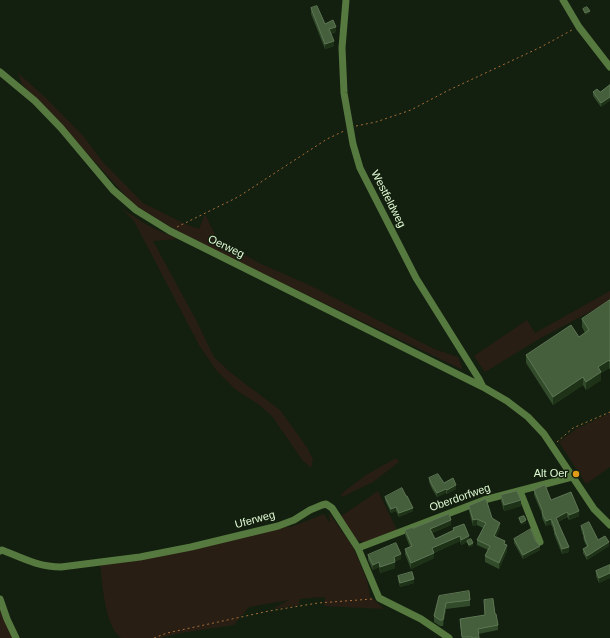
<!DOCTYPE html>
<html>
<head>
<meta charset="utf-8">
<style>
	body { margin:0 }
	canvas { display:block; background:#131f0f }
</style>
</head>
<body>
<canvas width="610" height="638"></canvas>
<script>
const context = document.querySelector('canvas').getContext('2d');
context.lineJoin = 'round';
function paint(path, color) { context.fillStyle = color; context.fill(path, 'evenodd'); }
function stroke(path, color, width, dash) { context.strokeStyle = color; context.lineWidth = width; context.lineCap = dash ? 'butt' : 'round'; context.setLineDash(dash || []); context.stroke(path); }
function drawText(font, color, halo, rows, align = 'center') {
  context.font = font + ' Helvetica,sans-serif'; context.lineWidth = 3; context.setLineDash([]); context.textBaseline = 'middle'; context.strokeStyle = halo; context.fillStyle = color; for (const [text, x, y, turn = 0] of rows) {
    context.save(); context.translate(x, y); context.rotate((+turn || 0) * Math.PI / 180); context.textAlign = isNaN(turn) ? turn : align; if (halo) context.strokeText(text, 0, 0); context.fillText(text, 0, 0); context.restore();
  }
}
paint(new Path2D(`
	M18,73L47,99L84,137L102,161L143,203L183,223L199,229L205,214L217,239L259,263L309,285L434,349L458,357L463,370L189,238L133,204L77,142L22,84Z
	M122,209L149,226L177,239L153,241L195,318L214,357L231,373L280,410L306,446L313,459L311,468L303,461L272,416L258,404L236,390L216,370L199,345L134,221Z
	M610,291V301L539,339L485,372L474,356L527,320L535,333Z
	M610,413V467L586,484L559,442L576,429Z
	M396,458L399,462L373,482L342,497L341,494L366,475Z
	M378,491L397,530C388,534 367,547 358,540C351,536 345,524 340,517Z
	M329,513L353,547L367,580L370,596L384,609L324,606L325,597L299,599V605L273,609L289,600L249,607L234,625L181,633L162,638H121C104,624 103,585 100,564L278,527H291L324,514L330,523Z
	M0,610L8,629L14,638H0Z`), '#281e13');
stroke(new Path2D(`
	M356,126L376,122L411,110L447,91L541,47L572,30
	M177,227L238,197L327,139L344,131
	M557,442L573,428L610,412
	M154,638L167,633L269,611L318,603L372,599`), '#a66f3a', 1, [2, 3]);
stroke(new Path2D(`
	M346,0L342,48L344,93L353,144L360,168L416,278L479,379L483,387
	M563,0L579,27L610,67
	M0,72L35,101L61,128L113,190L136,210L170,231L483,387L507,401L528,417L544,434L594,509L610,525
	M520,491L540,542
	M358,548L484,500L572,477
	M0,551L2,550C22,558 39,567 61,567L140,557L191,547L278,526L294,520L310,510L322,505L326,504L332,508L358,548L379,598L421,619L449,638
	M0,599L7,619L16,638`), '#56793f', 7);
paint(new Path2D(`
	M311,8L325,24L336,32L331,34L334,46L325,49L311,14Z
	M610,85L601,107L593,96V92H600Z
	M610,300V370L609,368L601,373V380L586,390L583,385L553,405L526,363V355L579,337L585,333L582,327V319Z
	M429,478L444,483L456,489L447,494L446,493L437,497L432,489L429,482Z
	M534,490L579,516L569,520L567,517L558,522L569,552L562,554L554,534V531L551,524L546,526L542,518V514L534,495Z
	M501,495L521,506L504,511L501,501Z
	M385,497L413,511L399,517L396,511L391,513L385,500Z
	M469,506L492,518L500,528L496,537L505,544L507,551L499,569L485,562V556L488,550L477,545V540L483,528L477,525L473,526L469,511Z
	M451,525L432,533L435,539L453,531V528L469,540L473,545L469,547L467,542L461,545L460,541L434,553V558L411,569L405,554V549L410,547L405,535V530L413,528Z
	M581,526L598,540L609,546L587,560L583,553V549L587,547L584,541L583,535L581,530Z
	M514,539L540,550L523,559L514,543Z
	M368,555L401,559L395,561V568L380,573L379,567L373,570L368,560Z
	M610,565V578L599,583L596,576V571Z
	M398,576L414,583L400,587L398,580Z
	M439,596L470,600V606L446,609L443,626H440L434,622V616Z
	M484,600L495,614L498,625V630L478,634L479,638H462L460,624V619L485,615Z`), '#324b2a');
paint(new Path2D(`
	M590,11V13L585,15V13Z
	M336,27V32L329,34V29Z
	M334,41V46L325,49V44Z
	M610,97V101L601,107V103Z
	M609,360V368L601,373V380L586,390V382L598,367Z
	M583,377V385L553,405V397Z
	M456,485V489L447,494V490Z
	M446,489V493L437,497V493Z
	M521,500V506L504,511V505Z
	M396,507V511L391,513V509Z
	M413,508V511L399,517V513Z
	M579,511V516L569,520V515Z
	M567,512V517L556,523V518Z
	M477,519V525L473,526V520Z
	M551,519V524L546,526V521Z
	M451,520V525L430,534V529Z
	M526,520V523L521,525V523Z
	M500,523V528L494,541V536Z
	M460,536V541L432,554V548Z
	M469,536V541H467V542L461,545V540Z
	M609,542V546L587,560V556Z
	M473,543V545L469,547V545Z
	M507,545V551L499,569V563Z
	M540,546V550L523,559V555Z
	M569,547V552L562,554V549Z
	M434,553V558L411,569V563Z
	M401,554V559L394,562V557Z
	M379,562V567L373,570V565Z
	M395,562V568L380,573V567Z
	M610,573V578L599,583V578Z
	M414,579V583L400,587V583Z
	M446,603V609L443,626V620Z`), '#1e3217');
const building = new Path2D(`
	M317,6L325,24L333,20L336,27L329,29L334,41L325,44L311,8Z
	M587,7L590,11L585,13L583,9Z
	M610,85V97L601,103L593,92L597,89L600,92Z
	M610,300V362L609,360L598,367L601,372L586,382L583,377L553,397L526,355L571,325L579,337L589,330L582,319Z
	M438,474L444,483L453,478L456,485L447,490L446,489L437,493L432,485L429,478Z
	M545,485L551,500L571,492L579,511L569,515L567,512L556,518L569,547L562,549L554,529H555L551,519L546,521L542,513L543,512L534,490Z
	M402,488L406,496H407L413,508L399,513L396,507L391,509L385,497Z
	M517,491L521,500L504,505L501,495Z
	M486,499L492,518L500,523L494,536L505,541L504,544L507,545L499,563L485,556L490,546L477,540L486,523L477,519L473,520L469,506Z
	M449,514L451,520L430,529L435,539L454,530L453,528L464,524L469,536L461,540L460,536L432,548L434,553L411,563L405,549L412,546L405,530L413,527V528Z
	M524,516L526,520L521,523L519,518Z
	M589,522L598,540L605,536L609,542L587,556L583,549L588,546L584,537H585L583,533L584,532L581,526Z
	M531,529L535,540L540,546L523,555L514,539Z
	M471,539L473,543L469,545L467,541Z
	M396,543L401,554L394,557L395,562L380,567L379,562L373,565L368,555Z
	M610,565V573L599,578L596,571Z
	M412,572L414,579L400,583L398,576Z
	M469,591L470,600L446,603L443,620H440L434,616L439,596Z
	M493,599L495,614H496L498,625L478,629L479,638H472V637H462L460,619L485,615L484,600Z`);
paint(building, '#455e3c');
stroke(building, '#5d7653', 1);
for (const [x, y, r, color] of [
	[576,474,4,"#e19b17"]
]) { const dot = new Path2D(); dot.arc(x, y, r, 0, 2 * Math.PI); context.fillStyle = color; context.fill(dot); stroke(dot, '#131f0f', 1.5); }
drawText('11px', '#dffad2', '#131f0f', [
	["Westfeldweg",388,199,63],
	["Oerweg",226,247,26],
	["Oberdorfweg",460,498,-19],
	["Uferweg",255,520,-15]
]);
drawText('11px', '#dffad2', '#131f0f', [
	["Alt Oer",568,474]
], 'right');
</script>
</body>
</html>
